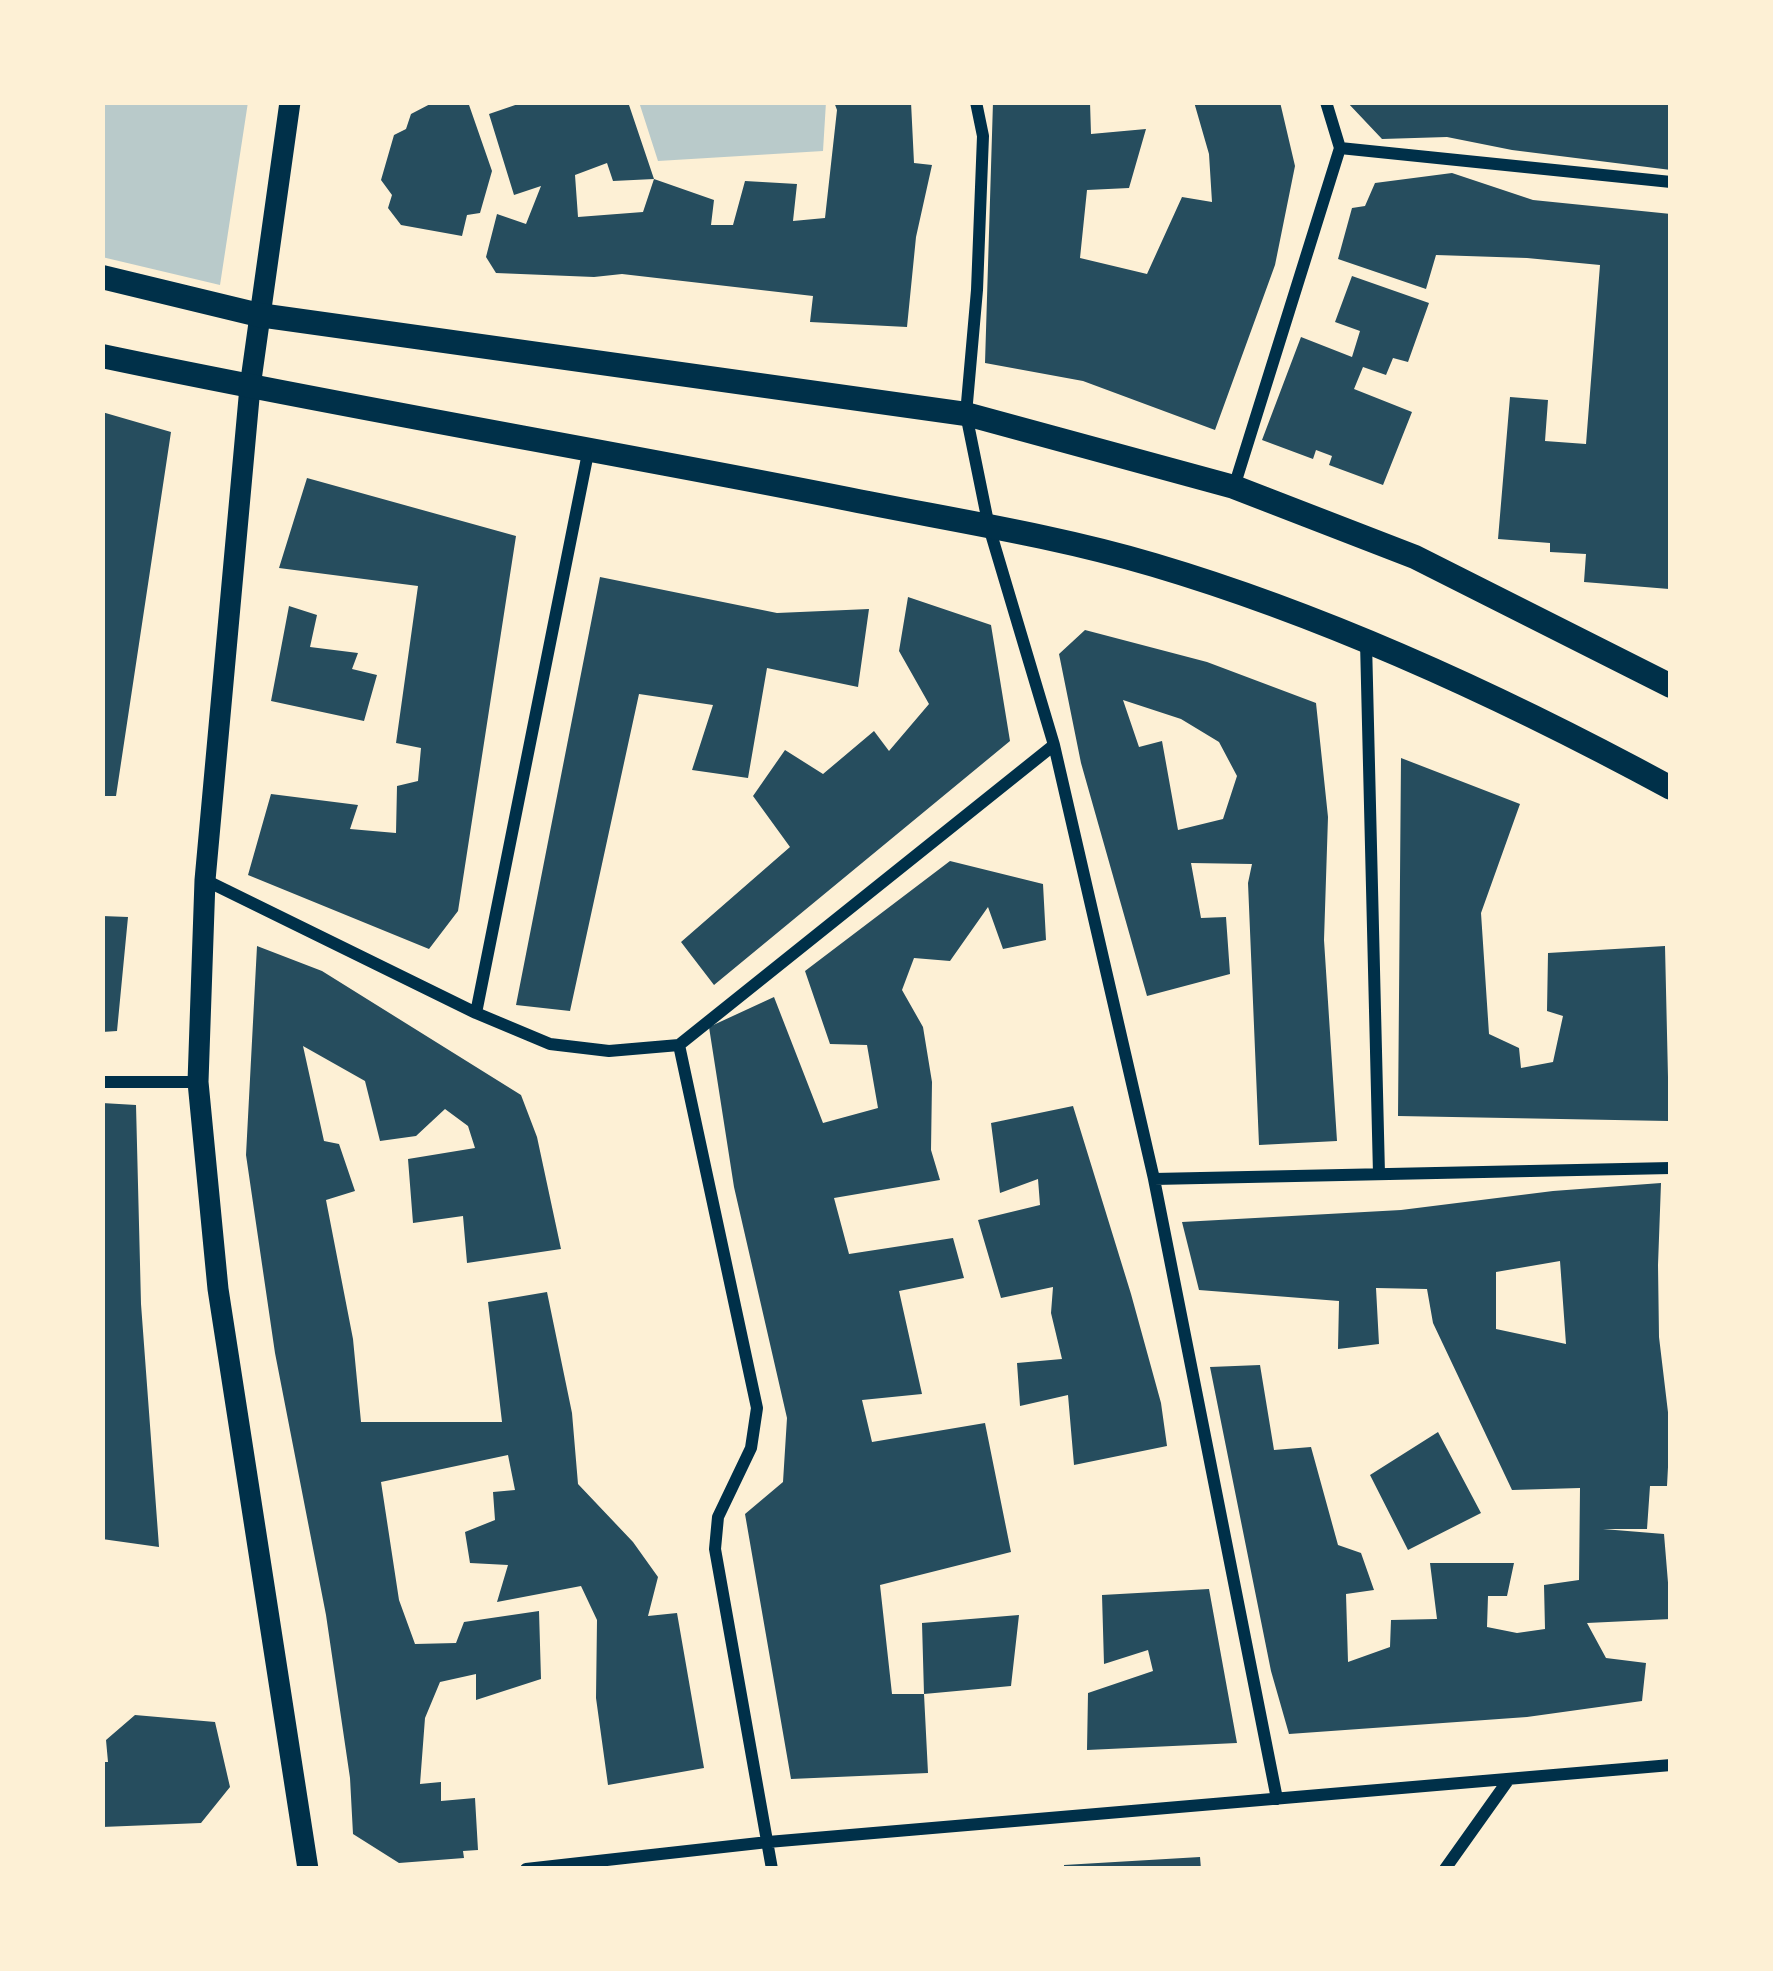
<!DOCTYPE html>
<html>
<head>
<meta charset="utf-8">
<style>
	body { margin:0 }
	#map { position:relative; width:1773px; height:1971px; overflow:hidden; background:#fdf0d5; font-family:"PT Sans",sans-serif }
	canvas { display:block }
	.frame { position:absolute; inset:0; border:105px solid #fdf0d5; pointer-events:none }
</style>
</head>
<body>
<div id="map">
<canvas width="1773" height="1971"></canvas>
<div class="frame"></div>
</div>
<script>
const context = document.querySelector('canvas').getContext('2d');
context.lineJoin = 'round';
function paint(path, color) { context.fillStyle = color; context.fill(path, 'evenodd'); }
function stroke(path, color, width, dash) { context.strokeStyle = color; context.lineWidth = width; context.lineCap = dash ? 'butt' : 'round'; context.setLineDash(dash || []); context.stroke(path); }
paint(new Path2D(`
	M102,102H248L220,285L102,257Z
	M639,102H826L823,151L658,161Z`), '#b9caca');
paint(new Path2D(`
	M434,102H468L492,171L480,213L467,215L462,236L401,225L388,208L392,195L381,180L394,135L406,129L411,114Z
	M524,102H628L654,179L613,181L607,163L575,175L578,217L643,212L654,179L714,200L711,225H733L745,181L797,184L793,221L825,218L837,110L834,102H911L914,163L932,165L916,237L907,327L810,322L813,296L622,274L594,277L496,273L486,257L497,214L526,224L541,186L514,195L489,114Z
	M993,102H1090L1091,134L1146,129L1129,188L1087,190L1080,258L1147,274L1182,197L1212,202L1209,154L1194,102H1280L1295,166L1275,265L1215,430L1083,381L985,363Z
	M1347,102H1671V170L1512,150L1447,137L1382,139Z
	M1452,173L1533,200L1671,214L1669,589L1584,582L1586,554L1550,552V543L1498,539L1510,397L1548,400L1545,441L1586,444L1600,265L1527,258L1436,255L1426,289L1338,259L1352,208L1365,206L1375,183Z
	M1352,276L1429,303L1408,362L1393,358L1386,375L1363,367L1354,389L1412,412L1383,485L1329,465L1332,456L1316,450L1313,459L1262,440L1301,337L1352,357L1360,331L1335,322Z
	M102,412L171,432L116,796H102Z
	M307,478L516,536L458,911L429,949L248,875L271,794L358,805L350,829L396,833L397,786L418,781L421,748L396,743L418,586L279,568Z
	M600,577L777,613L869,609L858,687L767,668L748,778L692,770L713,705L639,694L570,1011L516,1005Z
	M908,597L991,625L1010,741L714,985L681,942L790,847L753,796L785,750L823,774L874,731L889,751L929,704L899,651Z
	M289,606L317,615L310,647L358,653L352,669L377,675L364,721L271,701Z
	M1085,630L1207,662L1316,703L1328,817L1324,940L1337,1141L1259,1145L1248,883L1252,864L1191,863L1201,918L1226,917L1230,974L1147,996L1081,763L1059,654ZM1123,700L1181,719L1219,742L1237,776L1223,819L1178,830L1162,741L1139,747Z
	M1401,758L1520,804L1481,913L1489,1034L1519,1048L1521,1068L1553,1062L1563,1016L1547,1011L1548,953L1665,946L1669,1121L1398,1116Z
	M950,861L1043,884L1046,940L1003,949L988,907L950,961L914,958L902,990L923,1027L932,1082L931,1150L940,1180L834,1198L849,1254L953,1238L964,1278L899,1291L922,1394L862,1400L872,1442L985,1423L1011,1552L880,1585L892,1694H924L928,1773L791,1779L745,1514L783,1482L787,1418L734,1187L709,1027L774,997L823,1123L878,1108L867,1045L830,1044L805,971Z
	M102,916L128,917L117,1031L102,1032Z
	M257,946L322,971L521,1095L537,1137L561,1249L467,1263L463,1216L413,1223L408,1159L475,1148L468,1126L445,1109L416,1136L380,1141L365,1081L303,1046L324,1141L339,1144L355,1191L326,1200L353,1339L361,1422H502L488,1302L547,1292L572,1413L578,1484L633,1542L658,1577L648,1616L677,1613L704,1768L608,1785L596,1698L597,1620L581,1586L497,1602L508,1565L470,1563L465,1532L495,1520L493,1492L515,1490L508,1455L381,1482L399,1600L415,1644L456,1643L464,1622L539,1611L541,1679L476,1700V1674L440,1682L425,1718L420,1784L441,1782V1801L475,1798L478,1850L463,1851L464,1858L399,1863L353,1834L350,1778L326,1615L275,1353L246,1155Z
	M102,1103L136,1105L141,1304L159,1547L102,1539Z
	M1073,1106L1131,1294L1161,1403L1167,1446L1074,1465L1068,1395L1020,1406L1017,1363L1062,1359L1051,1313L1053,1287L1001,1298L978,1220L1040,1205L1038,1179L1000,1193L991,1123Z
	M1661,1183L1658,1265L1659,1337L1670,1429L1667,1486H1650L1647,1529H1603L1664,1534L1671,1619L1587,1623L1606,1658L1646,1663L1642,1701L1527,1717L1289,1734L1271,1671L1210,1367L1260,1365L1274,1450L1311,1447L1338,1545L1361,1553L1374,1590L1346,1594L1348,1662L1390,1647L1391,1620L1437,1619L1430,1563H1514L1507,1596H1488L1487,1627L1517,1633L1545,1629L1544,1585L1579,1580L1580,1488L1512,1490L1433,1323L1427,1289L1376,1288L1379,1344L1338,1349L1339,1301L1199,1290L1182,1222L1401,1210L1553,1191ZM1560,1261L1566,1344L1496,1329V1272Z
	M1438,1432L1481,1513L1408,1550L1370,1475Z
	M1209,1589L1237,1743L1087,1750L1088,1693L1153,1671L1148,1650L1104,1664L1102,1595Z
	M1019,1615L1011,1686L924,1694L922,1623Z
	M135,1715L215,1722L230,1787L201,1823L102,1827V1762H108L106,1740Z
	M1200,1857L1201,1869H1064V1865Z`), '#264d5e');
stroke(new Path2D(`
	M976,102L983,136L977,290L966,414L989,527L1054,745L1154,1179L1277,1799
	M1340,148L1671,182
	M1234,487L1340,148L1326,102
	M1366,642L1379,1174
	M205,880L476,1013L550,1044L609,1051L679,1045
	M476,1013L589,448
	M679,1045L757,1408L751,1448L718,1517L715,1549L772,1869
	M679,1045L1054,745
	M102,1082H198
	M1154,1179L1671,1168
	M526,1869L768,1842L1671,1765
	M1445,1869L1509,1779`), '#003049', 12);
stroke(new Path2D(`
	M290,102L250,387L205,880L198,1082L218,1289L308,1869`), '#003049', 21);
stroke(new Path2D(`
	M102,277L259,315L966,414L1234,487L1415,557L1671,686
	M102,356C348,408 596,449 843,498C946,519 1053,535 1154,565C1333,618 1507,699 1671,788`), '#003049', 24);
</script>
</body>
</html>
